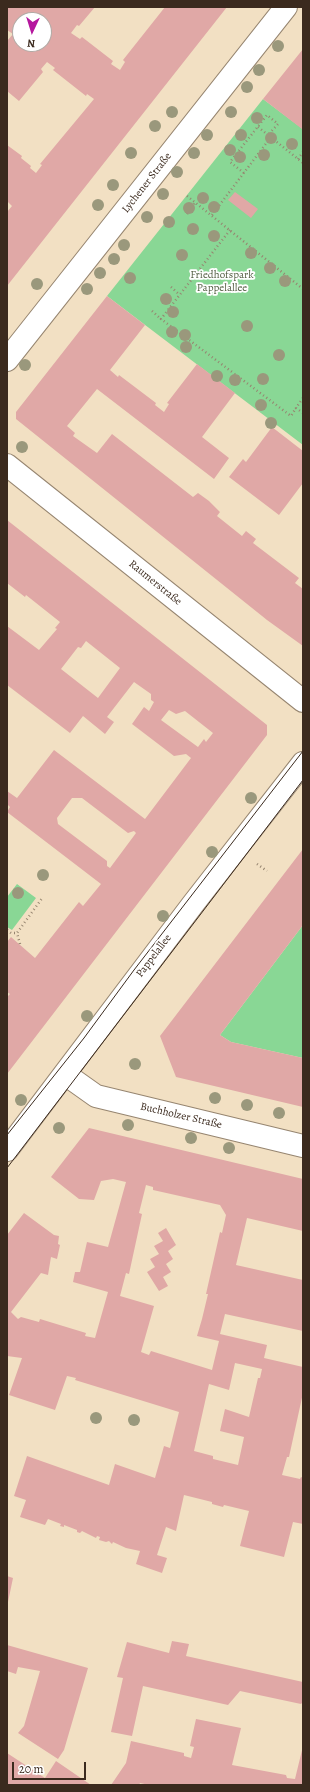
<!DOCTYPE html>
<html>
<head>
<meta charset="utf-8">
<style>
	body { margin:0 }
	#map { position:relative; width:310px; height:1792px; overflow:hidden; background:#f2e0c3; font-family:Alegreya,serif }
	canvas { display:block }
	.frame { position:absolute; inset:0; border:8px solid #3b2a1e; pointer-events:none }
	.north { position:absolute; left:12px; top:12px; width:40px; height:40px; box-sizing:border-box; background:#fff; border:1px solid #b1aaa5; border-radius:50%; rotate:184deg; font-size:11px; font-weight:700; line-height:16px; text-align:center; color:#3b2a1e }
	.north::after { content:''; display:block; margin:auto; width:14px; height:18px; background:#b5179e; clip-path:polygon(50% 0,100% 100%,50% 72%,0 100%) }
	.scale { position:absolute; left:12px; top:1762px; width:74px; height:18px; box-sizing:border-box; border:2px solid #3b2a1e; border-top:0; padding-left:5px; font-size:12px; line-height:14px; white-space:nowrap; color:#3b2a1e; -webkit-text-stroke:3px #fff; paint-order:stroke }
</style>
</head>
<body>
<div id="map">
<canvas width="310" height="1792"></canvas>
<div class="frame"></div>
<div class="north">N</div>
<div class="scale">20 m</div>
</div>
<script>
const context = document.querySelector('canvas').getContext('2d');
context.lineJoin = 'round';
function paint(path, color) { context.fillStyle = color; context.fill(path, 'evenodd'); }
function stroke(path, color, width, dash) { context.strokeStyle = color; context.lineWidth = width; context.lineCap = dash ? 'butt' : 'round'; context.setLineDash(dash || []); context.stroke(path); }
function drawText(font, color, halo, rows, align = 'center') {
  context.font = font + ' Alegreya,serif'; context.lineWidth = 3.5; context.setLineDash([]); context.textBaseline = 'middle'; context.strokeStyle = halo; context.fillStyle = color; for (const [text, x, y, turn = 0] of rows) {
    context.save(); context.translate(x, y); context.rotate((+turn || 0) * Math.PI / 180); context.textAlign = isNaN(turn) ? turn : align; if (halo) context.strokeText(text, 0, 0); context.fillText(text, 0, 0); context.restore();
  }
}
paint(new Path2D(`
	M263,99L303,129V445L107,296Z
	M17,884L36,898L12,930L7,927V897Z
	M303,925V1058L231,1042L220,1035Z`), '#89d795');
paint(new Path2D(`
	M7,7H95L79,26L77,25L71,33L80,39L82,37L113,61L111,64L120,70L125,62L123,60L165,7H227L7,286V212L12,206L7,201V145L22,156L21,158L31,166L30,168L36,173L42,165L40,164L94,99L87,94L86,96L53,70L55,68L47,62L41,69L43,72L19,101L7,91V41L13,34L7,30ZM20,20H44V44H20Z
	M303,49V127L302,129L263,99Z
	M235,192L258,209L251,218L228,200Z
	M107,296L145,325L110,370L118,377L119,375L156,403L155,405L164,412L169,404L167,403L197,364L235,393L202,437L229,458L214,479L97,389L67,426L75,433L73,436L97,453L112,434L193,497L198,493L209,501L220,512L217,516L242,536L246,531L256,539L253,543L299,578L295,583L303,589V646L267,620L16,419V412Z
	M272,427L303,451V483L279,515L229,477L243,459L246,462Z
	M7,520L267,725V735L7,1074V997L10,994L7,992V942L11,937L35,958L79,902L83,906L101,884L7,812L10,807L7,804V791L17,798L54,750L145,819L191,758L186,754L174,756L132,724L144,707L149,711L154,702L151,700V694L134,682L107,717L114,722L105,734L83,716L70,733L7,685V626L39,650L57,629L55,628L60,622L26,595L25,597L7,583ZM86,641L120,668L98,698L61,669L78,647L81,648ZM169,710L176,714L185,711L213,733L206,742L204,739L198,747L161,720ZM72,798H82L128,833L134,831L136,833L110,868L107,866V861L58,824L57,818Z
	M303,849V925L220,1035L231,1042L303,1058V1107L176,1077L160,1036Z
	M89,1128L303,1179V1231L247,1218L236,1265L303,1280V1331L225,1314L220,1334L267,1345L264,1358L303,1367V1393L289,1457H287L282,1475L300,1479L301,1477L303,1478V1524L293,1522L284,1557L240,1546L249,1511L224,1505L223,1507L212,1504V1502L184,1495L176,1531L166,1527L157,1555L167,1558L162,1573L136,1564L140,1551L126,1548L113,1542L112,1544L109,1541L106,1542L99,1540L100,1537L97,1536L96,1538L82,1531L80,1533L77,1532V1530L64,1525V1527L60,1526L61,1524L48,1519L45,1525L20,1517L26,1500L14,1496L27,1456L109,1485L115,1464L155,1478L164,1446L170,1448L179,1412L75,1380L76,1378L67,1376L55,1410L9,1395L22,1358L7,1356V1235L24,1213L54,1235L59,1236L58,1244L60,1245L57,1259L51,1257L48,1275L41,1273L11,1312L18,1319L21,1317L39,1322L40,1319L86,1333L85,1336L95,1338L108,1292L73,1282L75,1272H80L87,1242L108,1247L126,1182L113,1179L101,1181L94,1200L79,1199L51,1177ZM146,1185L153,1187V1190L220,1205L226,1215L222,1233L220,1232L206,1294H208L202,1319L197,1336L219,1341L212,1370L151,1351L149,1355L141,1352L154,1306L120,1296L126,1273L129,1274L142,1214L139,1213ZM235,1363L262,1369L260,1378H258L249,1417L225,1409L220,1431L244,1437L238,1465L213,1459V1456L194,1451L209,1384L229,1390Z
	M166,1228L176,1245L168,1251L173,1259L166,1264L171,1272L163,1277L168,1286L159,1291L147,1272L155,1267L150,1259L159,1254L154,1246L163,1241L158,1233Z
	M7,1576L13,1578L8,1602H7Z
	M172,1641L189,1644L186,1656L303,1682V1702L301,1704L240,1691L228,1705L143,1686L132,1736L111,1732L123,1678L117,1677L127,1642L169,1653Z
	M7,1645L88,1668L64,1750L58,1759L18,1733L24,1726L40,1671L18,1667L16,1674L7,1671Z
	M196,1719L241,1728L232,1765L286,1775L287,1778L295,1779L303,1746V1785H149L140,1783L139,1785H111L126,1763L131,1741L184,1753V1756L191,1758L194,1747L190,1746Z
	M7,1753L45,1778L56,1761L91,1785H7Z`), '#e0a8a6');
const minor = new Path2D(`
	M7,360L286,7
	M7,465L303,701
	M65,1074L96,1096L303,1146
	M7,1150L193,904L303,763`);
stroke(minor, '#968570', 24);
stroke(new Path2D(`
	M258,127L303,163
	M298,159L303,152
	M244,173L230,162L267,115L278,124L268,135
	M187,196L303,289
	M187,214L195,203
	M212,215L271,137
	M230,230L161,319L291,416L296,408
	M171,287L180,295
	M152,311L161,319
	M303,398L296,408L303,413
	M257,864L267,871
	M7,930L11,933H17
	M20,944L17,933L43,897`), '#968570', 2.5, [1, 3]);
stroke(minor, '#fff', 22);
stroke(new Path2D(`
	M7,1135L84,1038L134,970L303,751
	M7,1168L303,780`), '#3b2a1e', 1);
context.fillStyle = '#9a987c';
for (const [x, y] of [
	[278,46],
	[259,70],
	[247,87],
	[172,112],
	[231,112],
	[257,118],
	[155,126],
	[207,135],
	[241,135],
	[271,138],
	[292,144],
	[230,150],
	[131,153],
	[194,153],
	[264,155],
	[240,157],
	[177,172],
	[113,185],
	[163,194],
	[203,198],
	[98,205],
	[214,207],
	[189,208],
	[147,217],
	[169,222],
	[193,229],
	[214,236],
	[124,245],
	[251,253],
	[182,255],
	[114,259],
	[270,268],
	[100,273],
	[130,278],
	[285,281],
	[37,284],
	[87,289],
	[166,299],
	[173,312],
	[247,326],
	[172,332],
	[185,335],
	[186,347],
	[279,355],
	[25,365],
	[217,376],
	[263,379],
	[235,380],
	[261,405],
	[271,423],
	[22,447],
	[251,798],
	[212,852],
	[43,875],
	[18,893],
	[163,916],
	[87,1016],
	[135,1064],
	[215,1098],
	[21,1100],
	[247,1105],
	[279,1113],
	[128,1125],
	[59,1128],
	[191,1138],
	[229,1148],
	[96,1418],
	[134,1420]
]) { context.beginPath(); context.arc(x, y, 6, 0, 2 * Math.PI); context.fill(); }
drawText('11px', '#3b2a1e', '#fff', [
	["Lychener Straße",147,183,-52],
	["Raumerstraße",155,583,39],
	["Pappelallee",154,956,-53],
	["Buchholzer Straße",181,1116,13]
]);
drawText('11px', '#525e42', '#fff', [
	["Friedhofspark",222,275],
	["Pappelallee",222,288]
]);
</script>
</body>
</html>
